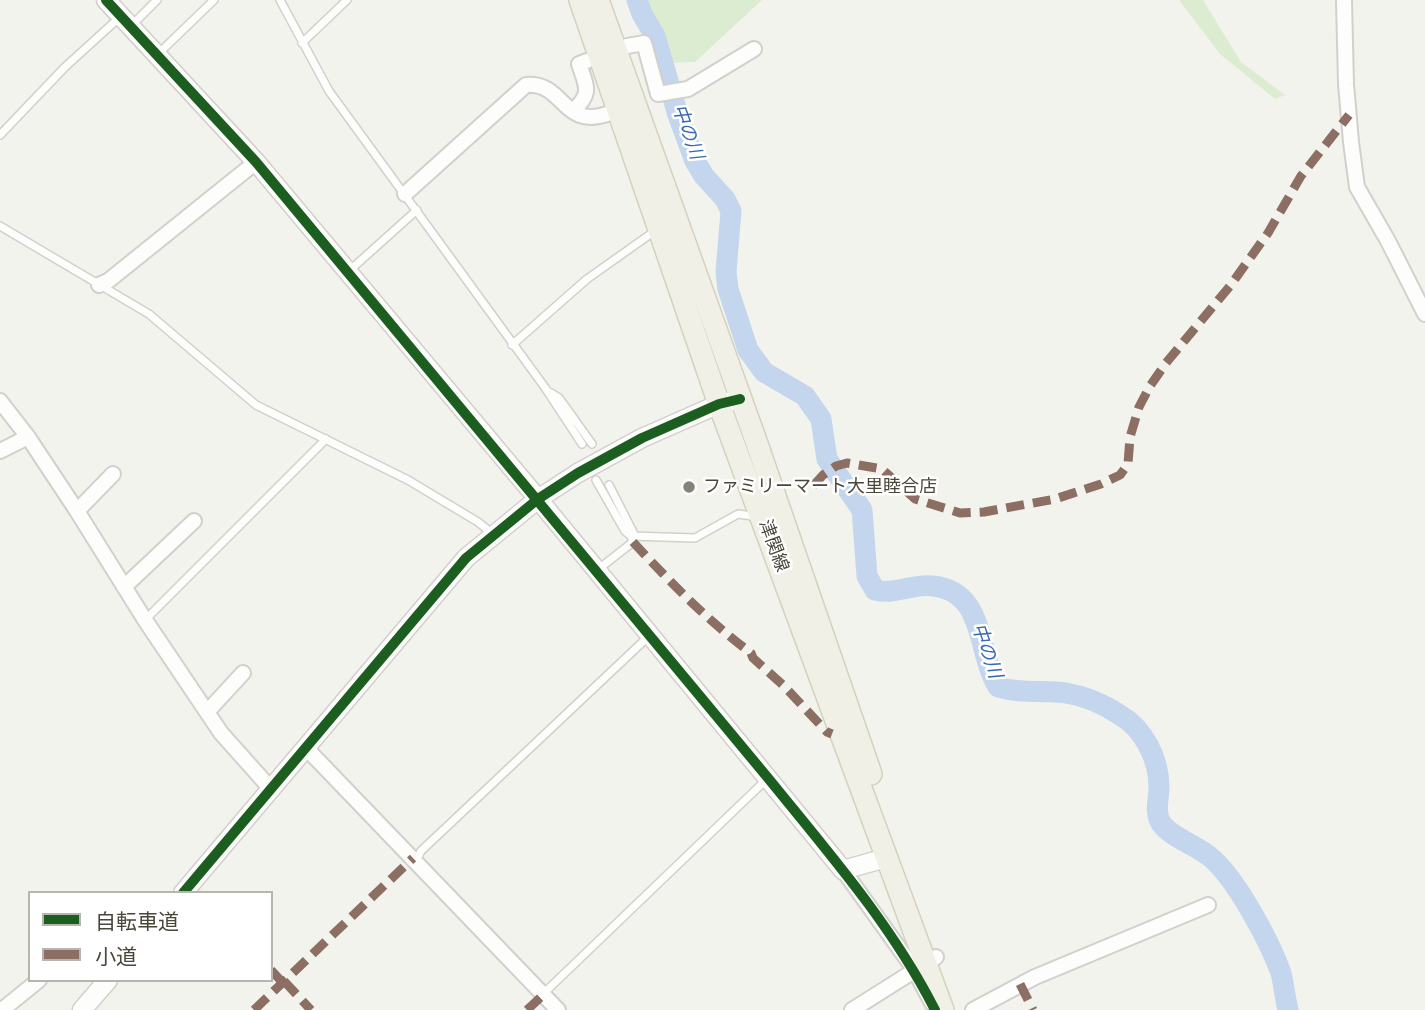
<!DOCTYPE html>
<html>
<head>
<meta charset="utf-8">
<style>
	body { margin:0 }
	#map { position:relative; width:1425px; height:1010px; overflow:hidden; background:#f3f3ee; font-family:Signika,"Noto Sans JP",sans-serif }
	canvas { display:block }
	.legend { position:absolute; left:28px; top:891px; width:245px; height:91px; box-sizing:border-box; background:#fff; border:2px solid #b7b5b0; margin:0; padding:9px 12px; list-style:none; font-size:21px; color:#4a463a }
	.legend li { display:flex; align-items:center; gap:14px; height:35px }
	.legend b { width:35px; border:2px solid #b7b5b0 }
</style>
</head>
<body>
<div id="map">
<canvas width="1425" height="1010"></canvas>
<ul class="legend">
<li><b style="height:9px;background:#1b5e20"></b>自転車道</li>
<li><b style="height:9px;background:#8d6e63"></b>小道</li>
</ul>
</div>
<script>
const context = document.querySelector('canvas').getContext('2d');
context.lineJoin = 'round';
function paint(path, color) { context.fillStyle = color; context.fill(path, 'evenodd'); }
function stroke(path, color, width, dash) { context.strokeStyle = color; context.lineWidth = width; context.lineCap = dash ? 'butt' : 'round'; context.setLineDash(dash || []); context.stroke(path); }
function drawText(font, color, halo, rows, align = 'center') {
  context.font = font + ' Signika,"Noto Sans JP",sans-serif'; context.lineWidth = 5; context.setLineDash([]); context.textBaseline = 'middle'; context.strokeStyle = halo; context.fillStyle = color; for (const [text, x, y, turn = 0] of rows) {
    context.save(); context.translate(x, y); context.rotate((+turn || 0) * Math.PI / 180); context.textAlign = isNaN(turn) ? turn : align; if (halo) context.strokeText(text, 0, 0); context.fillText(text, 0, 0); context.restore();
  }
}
paint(new Path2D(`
	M628,0H762L695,62L660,63Z
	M1179,0H1203L1241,62L1285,95L1275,99L1220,54Z`), '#dcecd0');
stroke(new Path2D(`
	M637,0L642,14L655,36L678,115L695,161L704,176L725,199L731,211L726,272L728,289L748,350L764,372L805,396L821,419L827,459L862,510L867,576L875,590C896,595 914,583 933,586C986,592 976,650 998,687C1021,694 1043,690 1066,693C1085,696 1105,705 1120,715C1144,729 1159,759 1159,787C1159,799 1154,812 1161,823C1169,836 1197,846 1209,856C1235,876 1270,942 1281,973C1284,985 1285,998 1288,1010`), '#c3d6ed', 21);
const service = new Path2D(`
	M280,0L329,91L546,389L582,444
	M131,26L157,0
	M302,43L347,0
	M157,55L214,0
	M0,135L65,67L120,17
	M0,226L149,314L256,405L408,480L478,522L493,534
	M349,271L417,210
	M512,345L587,279L652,233
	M551,393L559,398L592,444
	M596,480L625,531L631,536
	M609,485L635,536
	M596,571L633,542L631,536L695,538L738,514L759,517
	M145,620L326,439
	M416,861L421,851L649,636
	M543,994L767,779`);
const minor = new Path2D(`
	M1344,0L1346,84L1351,142L1357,187L1388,241L1425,314
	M627,46L644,43L658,94L688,89L754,49
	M573,111C592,93 587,88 579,64L587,61
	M405,194L526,85C566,82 561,131 610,113
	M99,285L108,281L256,162
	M0,401L28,437L77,511L145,620L221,733L271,789
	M0,451L28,437
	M77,511L113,474
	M124,587L194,521
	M207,712L243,673
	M306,748L558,1010
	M843,870L914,969L932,1003
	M2,1010L39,980
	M852,1010L936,957
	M973,1010L1035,977L1208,905`);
const tertiary = new Path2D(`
	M106,0L256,162L538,499L843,870L886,858
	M183,893L466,558L538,499L578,473L642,438L719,404L740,399
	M82,1010L108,980`);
const primary = new Path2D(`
	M580,0L719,404L943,1010
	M598,0L755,438L871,774`);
stroke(service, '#d1d0cc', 10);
stroke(minor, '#d1d0cc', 18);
stroke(tertiary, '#d1d0cc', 21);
stroke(primary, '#d4d1bd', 24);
stroke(service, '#fdfdfc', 7);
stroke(minor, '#fdfdfc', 14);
stroke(tertiary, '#fdfdfc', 18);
stroke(primary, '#f1f0e6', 21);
stroke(new Path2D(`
	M813,486L823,475L836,466L847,463L882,469L915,499L960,513L984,512L1055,499L1101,484L1120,475L1128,464L1130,437L1139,407L1150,386L1166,363L1230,286L1268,233L1301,176L1349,115
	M633,542C670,582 707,620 751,653L753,658L784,686L827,732L832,734
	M271,970L283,983
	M284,981L311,1010
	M1020,984L1033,1010
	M254,1010L413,858
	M527,1010L543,995`), '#8d6e63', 9, [18, 9]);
stroke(new Path2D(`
	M106,0L256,162L768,778C828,852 892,925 935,1010
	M183,893L466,558L538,499L578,473L642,438L719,404L740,399`), '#1b5e20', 10);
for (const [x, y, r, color] of [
	[689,487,7,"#858379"]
]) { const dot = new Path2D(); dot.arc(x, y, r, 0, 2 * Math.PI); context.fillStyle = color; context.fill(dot); stroke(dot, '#fff', 2.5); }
drawText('18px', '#4a463a', '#fff', [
	["ファミリーマート大里睦合店",703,487]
], 'left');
drawText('18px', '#4a463a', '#fff', [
	["津関線",773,546,70]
]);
drawText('italic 19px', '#396ab0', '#fff', [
	["中の川",687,132,70],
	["中の川",986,651,71]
]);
</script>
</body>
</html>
